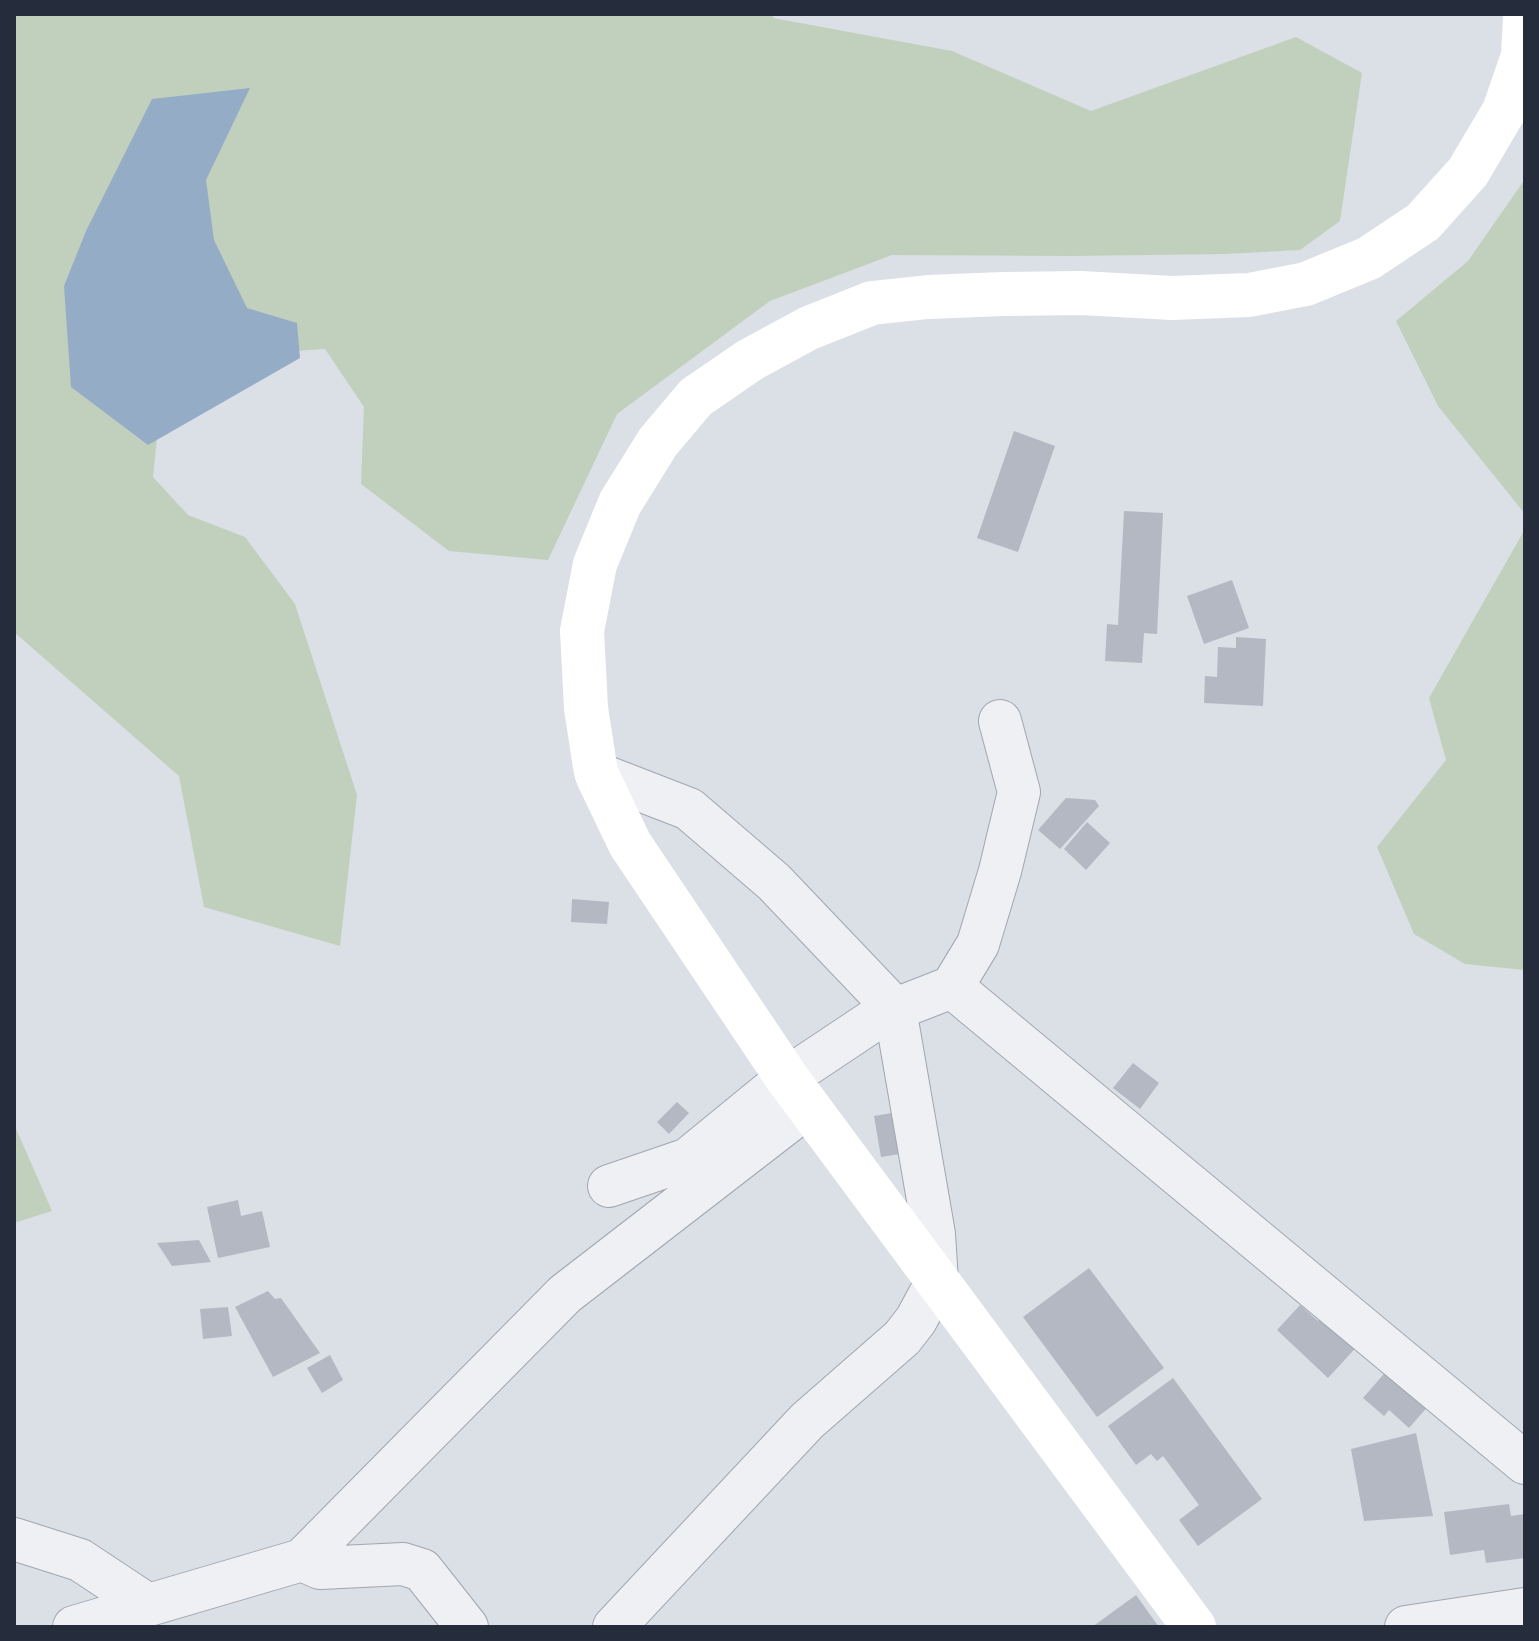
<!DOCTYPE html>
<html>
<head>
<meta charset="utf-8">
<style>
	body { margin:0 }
	#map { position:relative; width:1539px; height:1641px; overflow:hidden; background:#dbdfe6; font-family:Mulish,sans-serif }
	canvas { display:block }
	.frame { position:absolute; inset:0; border:16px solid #252d3c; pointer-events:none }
</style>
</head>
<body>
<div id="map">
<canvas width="1539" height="1641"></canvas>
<div class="frame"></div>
</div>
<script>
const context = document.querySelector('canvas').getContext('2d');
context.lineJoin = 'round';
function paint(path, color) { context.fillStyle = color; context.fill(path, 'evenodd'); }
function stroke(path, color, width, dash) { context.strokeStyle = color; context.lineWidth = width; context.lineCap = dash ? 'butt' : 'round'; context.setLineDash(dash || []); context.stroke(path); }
paint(new Path2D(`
	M14,14H773V18L952,51L1091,111L1296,37L1362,73L1340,221L1300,250L1225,254L1071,256L892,255L770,301L617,414L548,560L449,551L361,484L364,407L325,349L251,354L160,410L153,477L188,515L245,537L295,604L357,795L340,946L204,907L179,776L14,632Z
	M1525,179V514L1438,406L1396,321L1468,261Z
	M1525,529V970L1465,964L1414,934L1377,847L1446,760L1429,698Z
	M14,1124L52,1211L14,1223Z`), '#c1d0bc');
paint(new Path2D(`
	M250,88L206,180L214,240L247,308L297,323L300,358L148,445L71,387L64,286L86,231L152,99Z`), '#95acc7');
paint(new Path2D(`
	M1014,431L1055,446L1018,552L977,538Z
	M1124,511L1163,513L1157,634L1144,633L1142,663L1105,661L1107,624L1118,625Z
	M1232,580L1249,628L1204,644L1187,596Z
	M1236,637L1266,639L1263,706L1204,703L1205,676L1217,677L1218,647L1236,648Z
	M1066,798L1095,800L1099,806L1060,849L1038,830Z
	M1087,822L1110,843L1086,870L1064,849Z
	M572,899L609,902L607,924L571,922Z
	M1133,1063L1159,1083L1140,1109L1113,1088Z
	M677,1102L689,1113L669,1134L657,1122Z
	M898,1112L906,1153L881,1157L874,1116Z
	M238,1200L241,1216L262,1211L270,1247L218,1258L207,1207Z
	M199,1240L211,1262L172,1266L157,1243Z
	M1089,1268L1164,1368L1097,1417L1023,1317Z
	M268,1291L275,1299L281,1298L320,1353L273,1377L235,1307Z
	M1300,1305L1318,1321L1325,1313L1363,1340L1328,1378L1277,1330Z
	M228,1307L232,1336L203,1339L200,1309Z
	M330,1355L343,1380L322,1393L307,1368Z
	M1389,1368L1430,1404L1409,1428L1389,1410L1384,1416L1363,1398Z
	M1173,1378L1262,1499L1198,1546L1179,1520L1199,1505L1163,1456L1157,1461L1151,1454L1136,1465L1108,1426Z
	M1416,1433L1433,1516L1364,1521L1351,1449Z
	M1509,1504L1511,1516L1525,1514V1558L1486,1563L1484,1550L1450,1555L1444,1512Z
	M1136,1595L1159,1627H1092Z`), '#b3b8c3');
const street = new Path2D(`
	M596,773L689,809L774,882L895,1009L934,1234L937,1281L916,1320L902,1338L807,1421L614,1627
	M952,987L978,944L1000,871L1019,792L1000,721
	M609,1186L688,1159L787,1078L883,1014L952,987L1525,1463
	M14,1539L80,1560L148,1605
	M302,1560L320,1568L403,1564L422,1570L467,1627
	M74,1627L302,1560L565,1294L807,1107
	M1406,1627L1525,1609`);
stroke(street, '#a1a6b0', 44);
stroke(street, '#eef0f4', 42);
stroke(new Path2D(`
	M1194,1627L787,1078L630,844L596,773L586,708L582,631L595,564L620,503L658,442L696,397L750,360L809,328L872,303L928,297L1003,294L1081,293L1172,298L1249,295L1306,284L1369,258L1423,222L1468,172L1504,111L1523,56L1525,17`), '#fff', 44);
</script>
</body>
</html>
